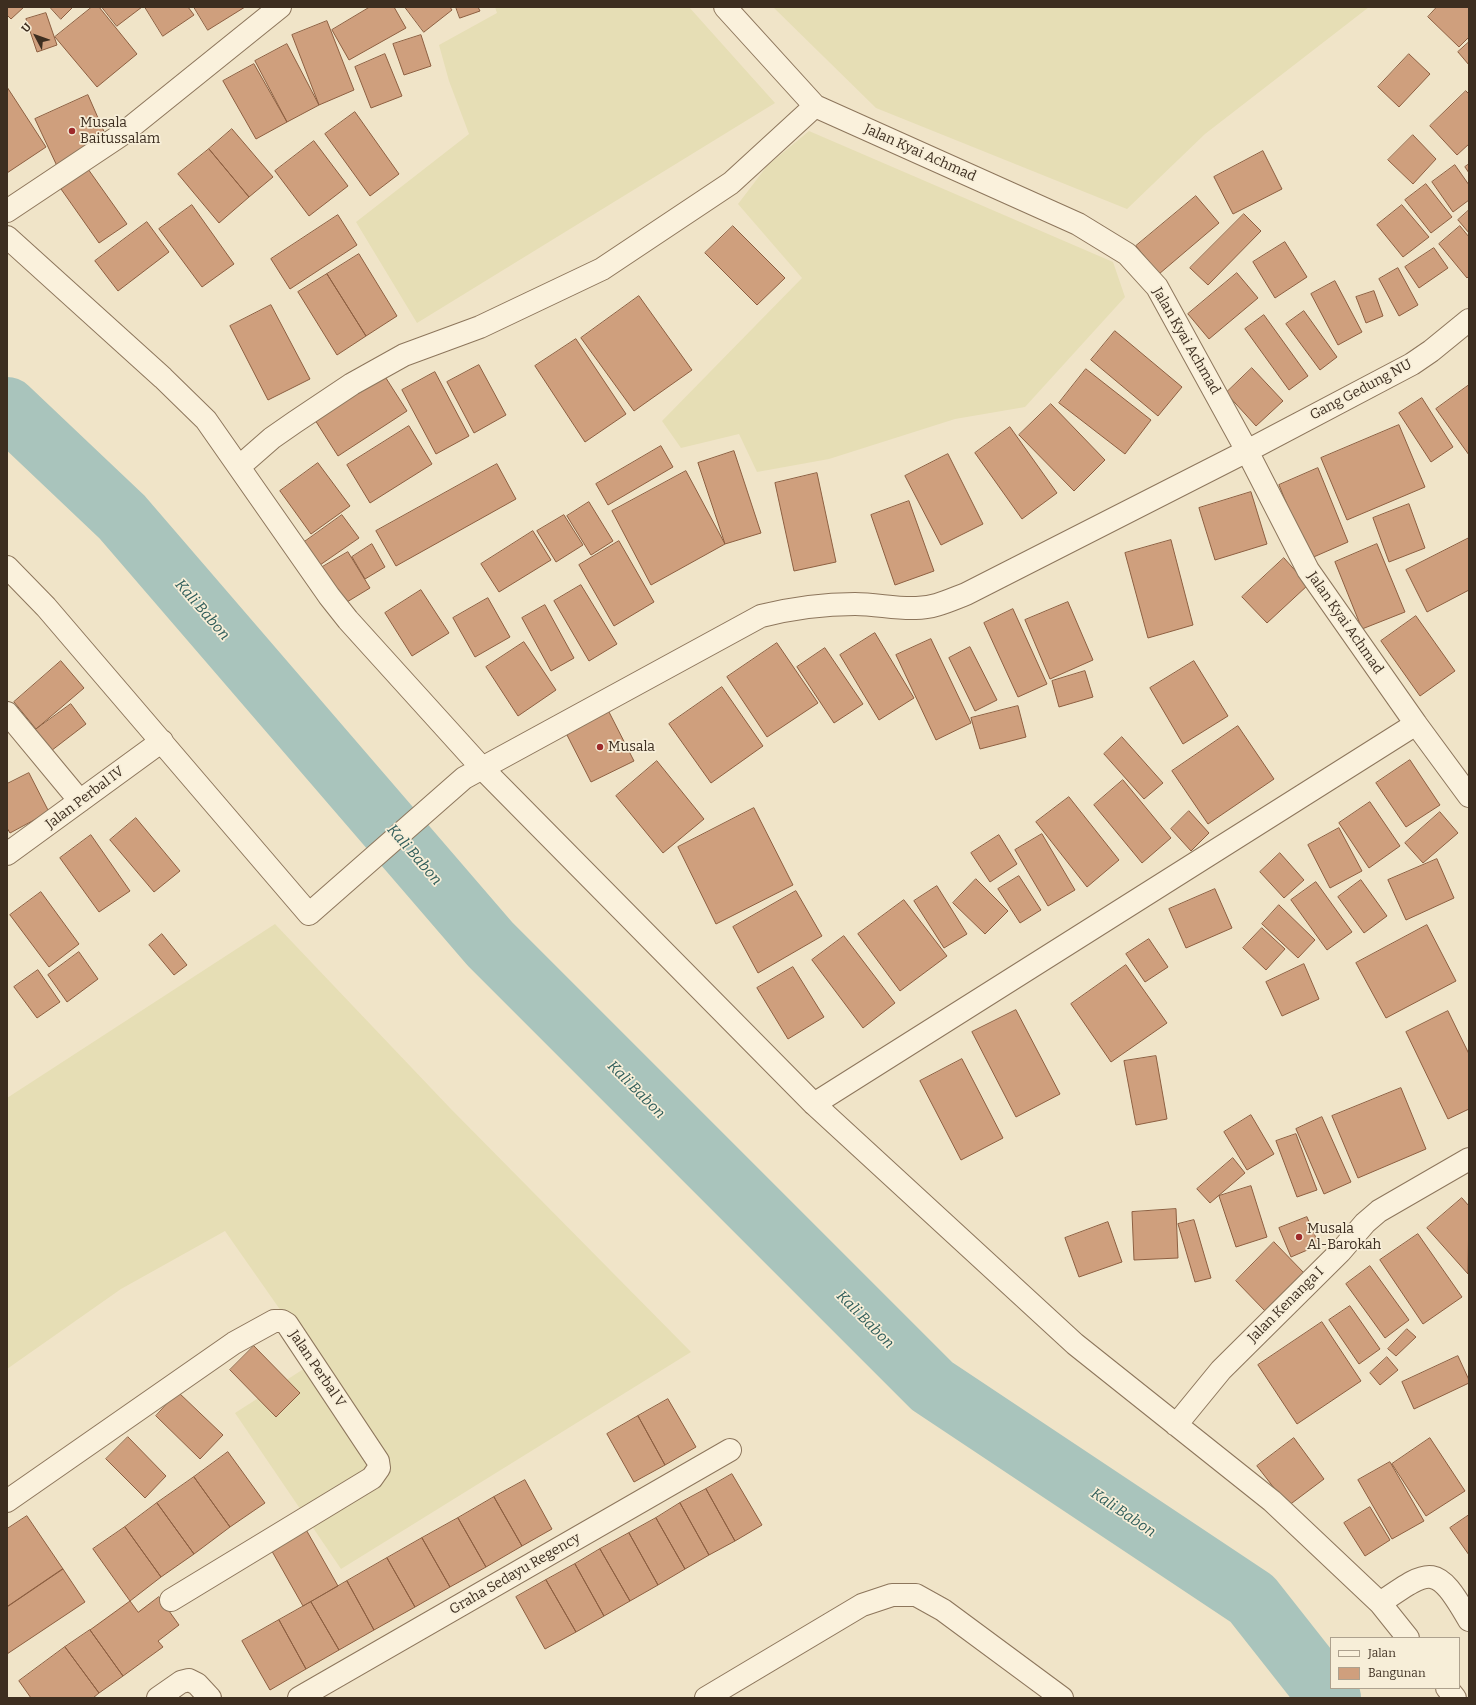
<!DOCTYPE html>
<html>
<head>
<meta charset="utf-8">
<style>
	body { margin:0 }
	#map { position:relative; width:1476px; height:1705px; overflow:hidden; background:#f0e4c8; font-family:Bitter,serif }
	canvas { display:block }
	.frame { position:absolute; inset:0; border:8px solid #3d2e20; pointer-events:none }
	.legend { position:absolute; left:1330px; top:1637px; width:130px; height:52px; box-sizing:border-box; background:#f7eed8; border:1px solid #ada18e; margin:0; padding:5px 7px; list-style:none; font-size:12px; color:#3d2e20 }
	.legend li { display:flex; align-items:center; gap:8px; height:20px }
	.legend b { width:20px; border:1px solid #ada18e }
	.north { position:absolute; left:16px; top:16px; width:40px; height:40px; -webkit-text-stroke:3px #f7eed8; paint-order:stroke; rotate:311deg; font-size:11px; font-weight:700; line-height:16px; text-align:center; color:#3d2e20 }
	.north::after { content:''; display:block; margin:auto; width:14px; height:18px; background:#3d2e20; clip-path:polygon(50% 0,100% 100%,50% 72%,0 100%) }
</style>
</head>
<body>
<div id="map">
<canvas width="1476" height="1705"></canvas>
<div class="frame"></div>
<ul class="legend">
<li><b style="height:5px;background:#faf1dc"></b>Jalan</li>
<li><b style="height:11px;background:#cf9f7d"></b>Bangunan</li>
</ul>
<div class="north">U</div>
</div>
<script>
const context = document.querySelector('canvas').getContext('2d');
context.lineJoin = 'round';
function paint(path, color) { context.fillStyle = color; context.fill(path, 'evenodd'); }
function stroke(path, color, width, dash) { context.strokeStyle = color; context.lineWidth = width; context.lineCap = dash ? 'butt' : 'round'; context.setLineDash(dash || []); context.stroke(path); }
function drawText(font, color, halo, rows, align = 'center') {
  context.font = font + ' Bitter,serif'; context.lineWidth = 3.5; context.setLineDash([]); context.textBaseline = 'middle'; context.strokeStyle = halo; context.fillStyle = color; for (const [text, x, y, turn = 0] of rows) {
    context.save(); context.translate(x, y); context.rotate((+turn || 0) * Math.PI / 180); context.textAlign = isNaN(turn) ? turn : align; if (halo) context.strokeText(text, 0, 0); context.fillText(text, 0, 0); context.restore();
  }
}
paint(new Path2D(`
	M495,7H689L775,103L417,323L356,222L469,134L449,81L439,45L497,13Z
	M773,7H1369L1205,134L1127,209L876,108Z
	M809,131L1113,262L1125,297L1025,407L955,419L829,459L757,472L739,434L681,448L662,421L802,278L738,204L767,166Z
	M275,924L450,1108L691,1352L341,1569L235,1413L316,1361L225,1231L121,1289L7,1369V1098Z`), '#e6deb5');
stroke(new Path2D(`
	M7,408L122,517L490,944L932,1386L1252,1599L1330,1698`), '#a9c4bc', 62);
const building = new Path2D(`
	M7,7H24L11,19L7,15Z
	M50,7H73L61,19Z
	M92,7H99L137,54L97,87L55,37Z
	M102,7H142L117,26Z
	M145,7H188L194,15L163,36Z
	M194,7H245L208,30Z
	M370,7H394L406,28L349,60L332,30Z
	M405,7H450L452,10L424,32Z
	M456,7H478L480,11L460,18Z
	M1437,7H1469V37L1459,47L1428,17Z
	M46,13L57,45L37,52L26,19Z
	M327,21L354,90L319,105L292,35Z
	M421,35L431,66L404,75L393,44Z
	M1469,42V65L1458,52Z
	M287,44L319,105L287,122L255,61Z
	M385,54L402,96L371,108L355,67Z
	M1409,54L1430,74L1399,107L1378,87Z
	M254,64L287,122L256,139L223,81Z
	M7,87L46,147L7,173Z
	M1466,91L1469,94V144L1457,155L1430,126Z
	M88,95L109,143L57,166L35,119Z
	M355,112L399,174L370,196L325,134Z
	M232,129L273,177L249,197L209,149Z
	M1413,135L1436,159L1413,184L1388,160Z
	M314,141L348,186L309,216L275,171Z
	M209,149L249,197L219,223L178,174Z
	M1263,151L1282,189L1233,214L1214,177Z
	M1469,164V173L1465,167Z
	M1455,165L1469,185V200L1453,212L1432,182Z
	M88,169L127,224L99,243L61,189Z
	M1426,184L1452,217L1431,233L1405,200Z
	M1196,196L1219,223L1159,274L1136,246Z
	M192,205L234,264L202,287L159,229Z
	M1402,205L1429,237L1403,257L1377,225Z
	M1469,210V233L1458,220Z
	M1244,214L1261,231L1208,285L1190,268Z
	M338,215L357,245L290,289L271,259Z
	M147,222L169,252L118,291L95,261Z
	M733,226L785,278L757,305L705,253Z
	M1460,226L1469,237V276L1467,278L1439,244Z
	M1285,242L1307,277L1275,298L1253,262Z
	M1434,248L1448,268L1419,288L1405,267Z
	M359,254L397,316L366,336L327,274Z
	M1398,268L1418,305L1399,316L1379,279Z
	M1237,273L1258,298L1209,339L1188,314Z
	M327,274L366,336L337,355L298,292Z
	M1335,281L1362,332L1338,345L1311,294Z
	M1374,291L1383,316L1366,323L1356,297Z
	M639,296L692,370L634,411L581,338Z
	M271,305L310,379L268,400L230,326Z
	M1304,311L1337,357L1320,370L1286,324Z
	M1264,315L1308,376L1289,390L1245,329Z
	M1115,331L1182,387L1158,416L1091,360Z
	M576,339L626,414L585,442L535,366Z
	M479,365L506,415L474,433L447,382Z
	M1252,368L1283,401L1256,426L1226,393Z
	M1086,369L1151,420L1125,454L1059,403Z
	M435,372L469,436L436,454L402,390Z
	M384,375L407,411L338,456L315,420Z
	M1469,385V455L1436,409Z
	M1422,398L1453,447L1431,462L1399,413Z
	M1051,404L1105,460L1074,491L1019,435Z
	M1399,425L1425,487L1347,520L1321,458Z
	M409,426L432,464L370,503L347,465Z
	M1010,427L1057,493L1022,519L975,453Z
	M661,446L673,467L608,505L596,484Z
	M734,451L761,533L725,544L698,463Z
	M948,454L983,524L941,545L905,476Z
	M318,463L350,506L311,534L280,491Z
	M497,464L516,499L396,566L376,531Z
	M1318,468L1348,542L1309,559L1279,485Z
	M686,471L725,544L651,585L612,511Z
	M817,473L836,562L794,571L775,483Z
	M1251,492L1267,544L1215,560L1199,508Z
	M909,501L934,571L895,585L871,515Z
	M589,502L613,541L591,555L567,516Z
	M1409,504L1425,548L1389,562L1373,518Z
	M342,515L359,538L320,565L303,543Z
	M564,515L583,545L556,562L537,531Z
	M533,531L551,560L499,592L481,564Z
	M1469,538V590L1427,612L1406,570Z
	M1171,540L1193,625L1148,638L1125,553Z
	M619,541L654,602L614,626L579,565Z
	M372,544L385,567L365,579L352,557Z
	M1377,544L1405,612L1362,629L1335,562Z
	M348,552L370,588L342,605L319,569Z
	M1284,558L1308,585L1267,623L1242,597Z
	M581,585L617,644L589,661L554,601Z
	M421,590L449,633L412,656L385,613Z
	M488,598L510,637L475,657L453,618Z
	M1068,602L1093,660L1050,679L1025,620Z
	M545,605L574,658L551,671L522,618Z
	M1013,609L1047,684L1018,697L984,623Z
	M1416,616L1455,671L1420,696L1381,641Z
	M875,633L914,698L879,720L840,655Z
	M931,639L971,723L936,740L896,655Z
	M524,642L556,690L518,716L486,667Z
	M777,643L818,703L767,737L727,677Z
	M970,647L997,700L975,711L949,658Z
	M825,648L863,704L834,723L797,667Z
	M61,661L84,688L36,729L14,702Z
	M1194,661L1228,716L1183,744L1150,688Z
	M1085,671L1093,697L1059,707L1052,681Z
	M722,687L763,746L711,783L669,724Z
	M71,704L86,724L47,754L31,733Z
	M1018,706L1026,737L980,749L971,718Z
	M609,712L634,761L591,782L566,733Z
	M1238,726L1274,779L1208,824L1172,771Z
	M1122,737L1163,783L1144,799L1104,754Z
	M1410,760L1440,805L1406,827L1376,783Z
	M657,761L704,819L663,853L616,796Z
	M29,773L49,812L10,833L7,828V784Z
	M1123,780L1171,838L1142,863L1094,805Z
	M1069,797L1119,860L1087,887L1036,822Z
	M1370,802L1400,846L1369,868L1339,823Z
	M754,808L793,885L716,924L678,847Z
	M1189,811L1209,833L1191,851L1171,829Z
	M1440,812L1458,833L1423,863L1405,843Z
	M136,818L180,871L154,892L110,840Z
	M1339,828L1362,871L1330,888L1308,845Z
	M1042,834L1075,890L1048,906L1015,850Z
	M91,835L130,891L99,912L60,858Z
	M999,835L1017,864L990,882L971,853Z
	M1280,853L1304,880L1284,898L1260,872Z
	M1437,859L1454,898L1406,920L1388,880Z
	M1019,876L1041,910L1020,923L998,889Z
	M976,879L1008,911L985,934L953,903Z
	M1361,880L1387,916L1364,933L1338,897Z
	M1316,882L1352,932L1327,950L1291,900Z
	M937,886L967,934L944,948L914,901Z
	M1215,889L1232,928L1186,948L1169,909Z
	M796,891L822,936L758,973L733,927Z
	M41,892L79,944L49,967L10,915Z
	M904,900L947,956L900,991L858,934Z
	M1279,905L1315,940L1298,958L1262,924Z
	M1427,925L1456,981L1386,1018L1356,963Z
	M1262,928L1285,949L1266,970L1243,948Z
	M162,934L187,965L174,975L149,945Z
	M844,936L895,1003L863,1028L812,960Z
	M1149,939L1168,967L1145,982L1126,954Z
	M79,952L98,979L67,1002L48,975Z
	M1304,964L1319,999L1282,1016L1266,982Z
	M1126,965L1167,1023L1111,1062L1071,1004Z
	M793,967L824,1017L788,1039L757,988Z
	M38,970L60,1002L37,1018L14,987Z
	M1016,1010L1060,1094L1016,1117L972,1032Z
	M1448,1011L1469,1054V1109L1448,1119L1406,1032Z
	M1156,1056L1167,1119L1136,1125L1124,1061Z
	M962,1059L1003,1138L961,1160L920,1081Z
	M1401,1088L1426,1149L1358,1178L1332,1116Z
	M1251,1115L1274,1154L1247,1170L1224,1132Z
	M1322,1117L1351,1182L1324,1194L1296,1129Z
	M1296,1134L1317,1190L1297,1197L1276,1141Z
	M1233,1158L1245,1173L1210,1203L1197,1189Z
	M1251,1186L1267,1237L1236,1247L1219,1196Z
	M1462,1198L1469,1206L1468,1274L1427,1228Z
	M1176,1209L1178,1258L1134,1260L1132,1212Z
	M1307,1217L1319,1245L1291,1257L1279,1228Z
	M1194,1220L1211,1278L1195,1282L1178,1224Z
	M1108,1222L1122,1262L1079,1277L1065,1238Z
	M1418,1234L1462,1297L1423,1324L1380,1260Z
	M1274,1242L1304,1273L1265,1311L1236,1281Z
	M1370,1266L1409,1320L1385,1338L1346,1284Z
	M1350,1306L1380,1349L1359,1364L1329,1320Z
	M1322,1322L1361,1381L1297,1424L1258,1365Z
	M1407,1329L1416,1337L1396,1356L1388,1349Z
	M254,1346L300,1393L276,1417L230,1370Z
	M1458,1356L1469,1380V1383L1414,1409L1402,1382Z
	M1387,1357L1398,1370L1380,1385L1370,1373Z
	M178,1392L223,1435L200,1459L156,1416Z
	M668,1399L696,1447L665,1465L638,1416Z
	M638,1416L665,1465L634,1482L607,1434Z
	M128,1437L166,1476L145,1498L106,1459Z
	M1294,1438L1324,1479L1288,1506L1257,1466Z
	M1430,1438L1465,1491L1426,1516L1392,1464Z
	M228,1452L265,1503L230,1527L194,1477Z
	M1390,1462L1424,1521L1392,1539L1358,1480Z
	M732,1474L762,1525L735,1541L706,1489Z
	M194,1477L230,1527L194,1554L157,1503Z
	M525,1480L552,1529L522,1546L494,1497Z
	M706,1489L735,1541L709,1555L680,1503Z
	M494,1497L522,1546L486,1567L458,1518Z
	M157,1503L194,1554L161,1577L125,1527Z
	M680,1503L709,1555L685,1569L656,1518Z
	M1370,1507L1390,1540L1365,1556L1344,1523Z
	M1469,1515V1555L1450,1528Z
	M27,1516L63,1569L7,1607V1529Z
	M458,1518L486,1567L450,1587L422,1538Z
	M656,1518L685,1569L658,1585L629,1533Z
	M304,1526L338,1586L303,1606L269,1546Z
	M125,1527L161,1577L130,1601L93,1549Z
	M629,1533L658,1585L630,1601L600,1549Z
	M422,1538L450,1587L415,1607L387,1558Z
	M600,1549L630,1601L604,1616L575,1564Z
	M387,1558L415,1607L374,1630L347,1581Z
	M575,1564L604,1616L576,1632L546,1580Z
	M63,1569L85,1602L7,1654V1607Z
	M546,1580L576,1632L545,1649L516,1597Z
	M347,1581L374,1630L339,1650L311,1602Z
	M159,1597L179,1625L158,1641L163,1647L123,1676L90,1630L130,1601L138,1612Z
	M311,1602L339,1650L306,1669L279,1620Z
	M279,1620L306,1669L270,1690L242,1641Z
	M90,1630L123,1676L99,1693L65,1647Z
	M65,1647L99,1693L93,1698H31L19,1681Z`);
paint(building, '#cf9f7d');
stroke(building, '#8d5f41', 1);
const minor = new Path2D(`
	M725,7L815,106L1078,224L1127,254L1157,287L1247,451L1308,570L1416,724L1469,796
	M7,211L121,135L280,7
	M7,237L163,378L206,420L329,596L348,620L482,768L814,1104L1075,1344L1272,1501L1380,1603L1408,1638
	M240,466L272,438L295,422L352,384L404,355L480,327L602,269L731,183L815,106
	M7,567L46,607L309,914L464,778L761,616C793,608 823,604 855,604C876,604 896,609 916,608C934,608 950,600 966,594L1247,451L1412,364L1431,351L1469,320
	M7,713L80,801
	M7,854L162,741
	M814,1104L1416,724
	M1176,1425L1221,1370L1340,1252L1365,1223L1379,1211L1469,1159
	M7,1501L234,1343L274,1321H282L287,1324L378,1461L379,1468L372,1478L171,1600
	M1380,1603C1431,1568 1436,1563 1469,1620
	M1447,1688L1455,1698
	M158,1698L181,1682L189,1680L197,1684L210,1698
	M299,1698L730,1450
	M706,1698L862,1605L892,1595H916L943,1610L1062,1698`);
stroke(minor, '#8d765c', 24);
stroke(minor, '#faf1dc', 22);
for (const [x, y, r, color] of [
	[72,131,4,"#9e2a2b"],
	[600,747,4,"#9e2a2b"],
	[1299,1237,4,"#9e2a2b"]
]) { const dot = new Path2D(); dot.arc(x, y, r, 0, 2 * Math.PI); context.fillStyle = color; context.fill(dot); stroke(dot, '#f7eed8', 1.5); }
drawText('14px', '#3d2e20', '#f7eed8', [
	["Musala",80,123],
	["Baitussalam",80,139],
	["Musala",608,747],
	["Musala",1307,1229],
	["Al-Barokah",1307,1245]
], 'left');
drawText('14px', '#3d2e20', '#f7eed8', [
	["Jalan Kyai Achmad",920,153,24],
	["Jalan Kyai Achmad",1186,341,60],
	["Gang Gedung NU",1361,390,-28],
	["Jalan Kyai Achmad",1345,623,55],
	["Jalan Perbal IV",85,798,-37],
	["Jalan Kenanga I",1286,1305,-45],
	["Jalan Perbal V",317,1369,56],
	["Graha Sedayu Regency",515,1574,-30]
]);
drawText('italic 15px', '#2f5d5a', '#f7eed8', [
	["Kali Babon",202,610,49],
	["Kali Babon",414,855,49],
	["Kali Babon",636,1090,45],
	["Kali Babon",865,1320,45],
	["Kali Babon",1123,1513,34]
]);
</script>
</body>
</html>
